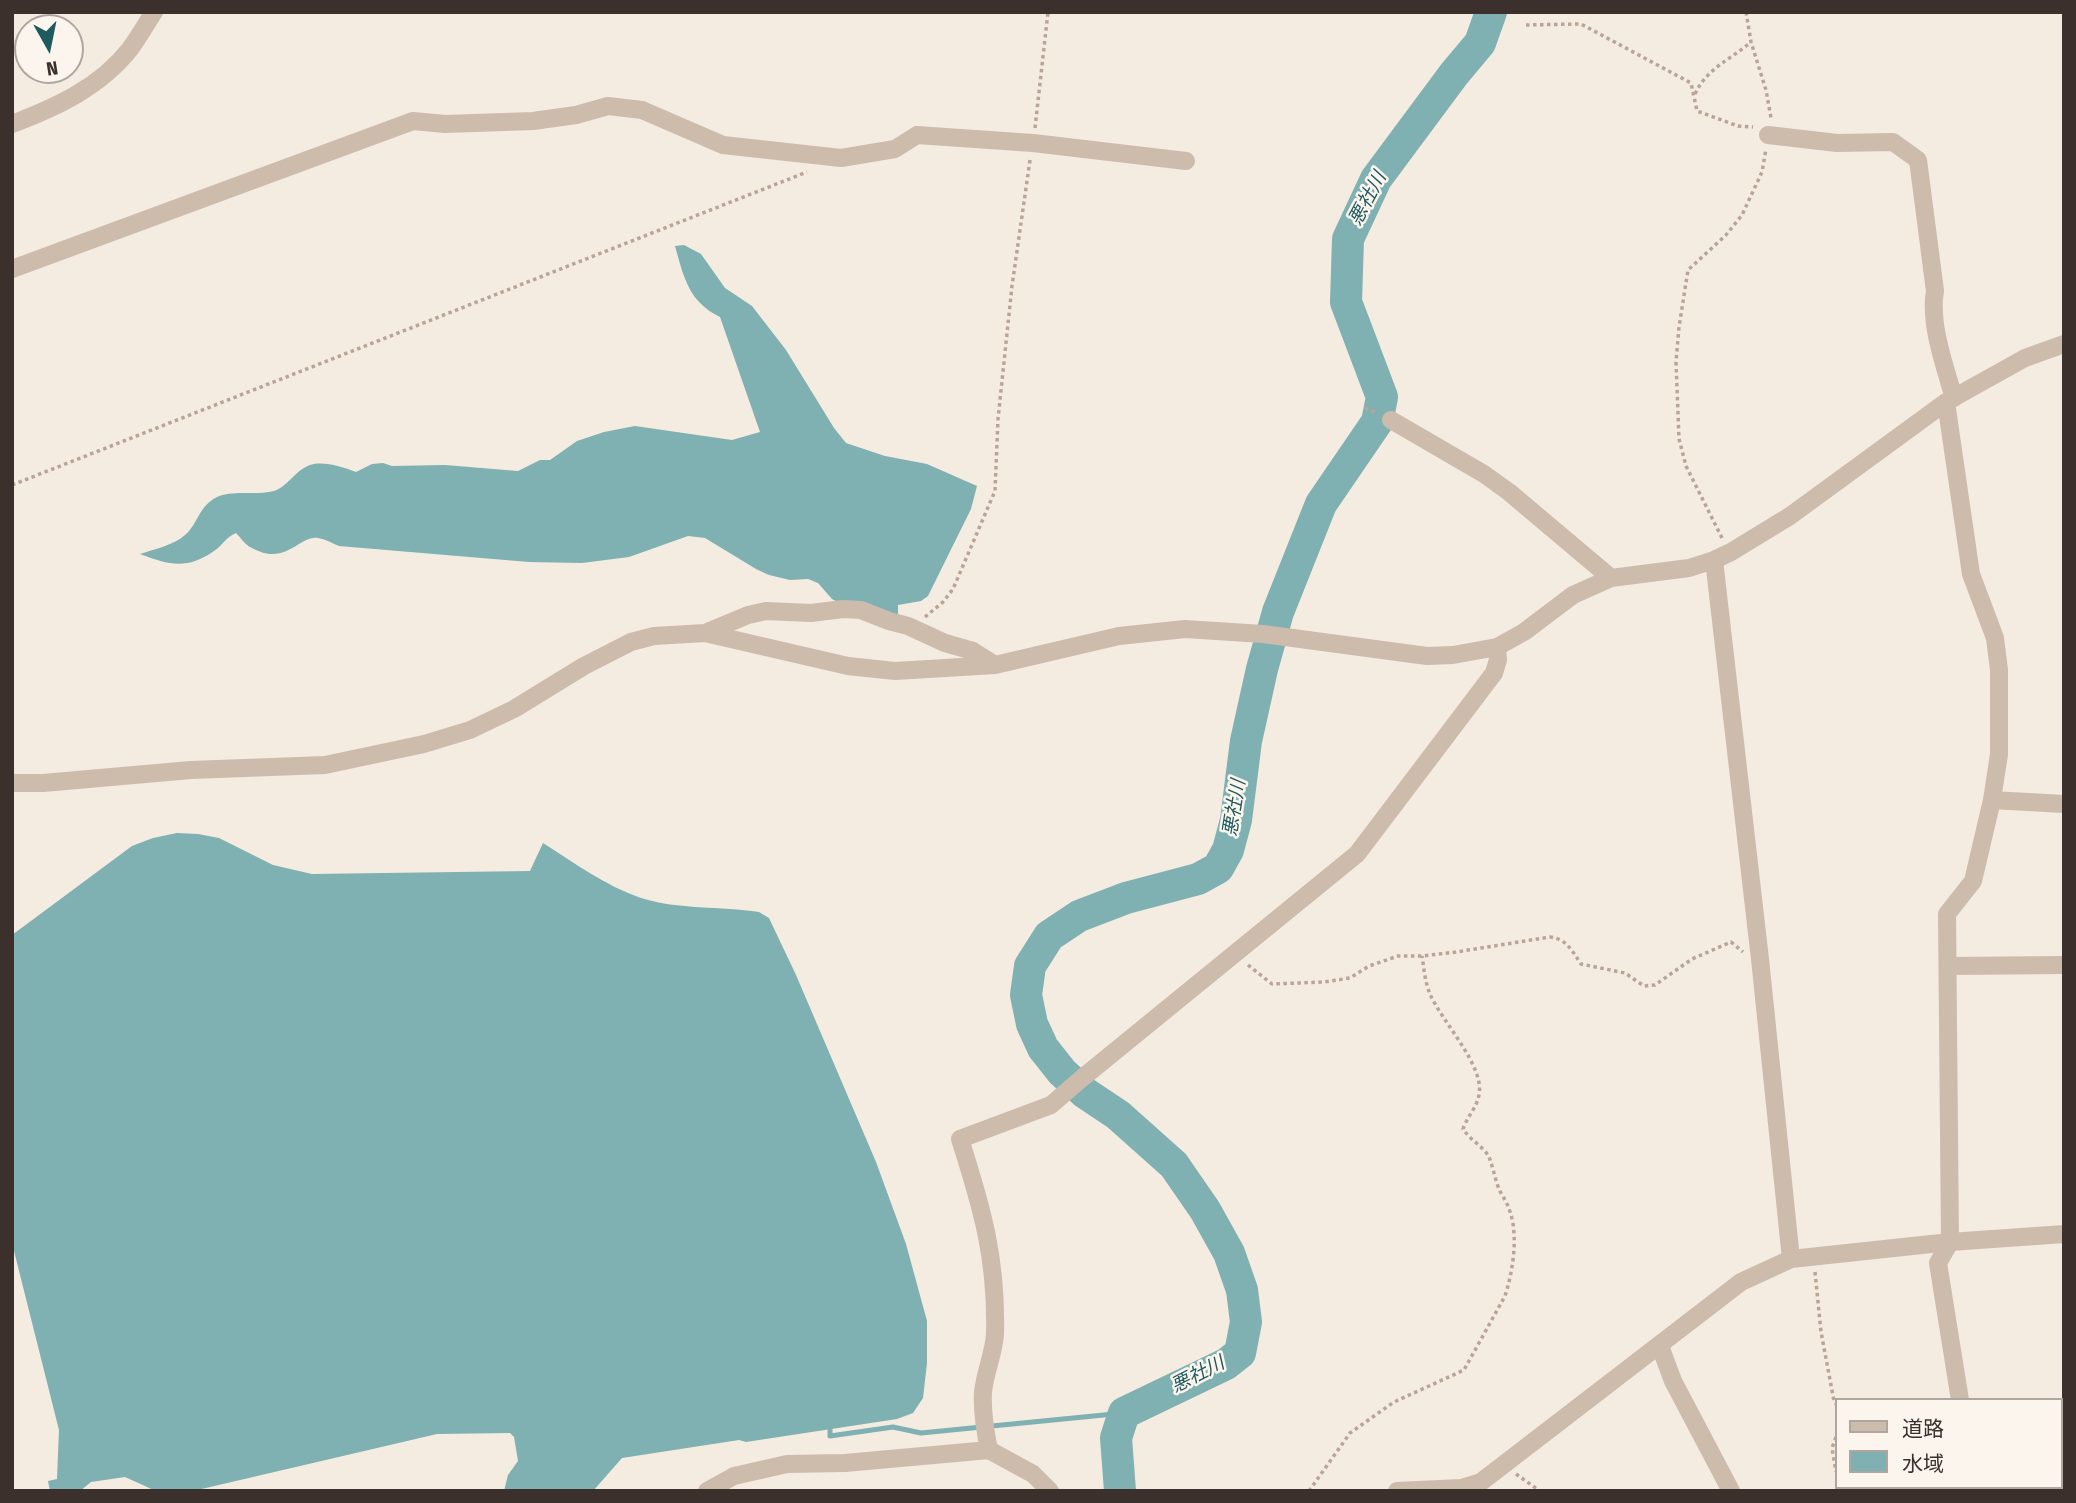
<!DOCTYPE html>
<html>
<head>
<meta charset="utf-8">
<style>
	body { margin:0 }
	#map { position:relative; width:2076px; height:1503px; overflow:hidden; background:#f4ebe1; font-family:"Fira Sans Condensed","Noto Sans JP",sans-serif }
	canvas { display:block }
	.frame { position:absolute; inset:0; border:14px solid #3b302b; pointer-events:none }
	.legend { position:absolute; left:1835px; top:1398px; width:228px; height:91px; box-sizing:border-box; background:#fbf5ee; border:2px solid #aea6a0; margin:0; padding:9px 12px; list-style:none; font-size:21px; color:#3b302b }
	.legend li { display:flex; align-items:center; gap:14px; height:35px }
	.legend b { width:35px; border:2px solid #aea6a0 }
	.north { position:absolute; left:14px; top:14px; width:70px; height:70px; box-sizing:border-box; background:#fbf5ee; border:2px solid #aea6a0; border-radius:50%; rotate:171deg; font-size:19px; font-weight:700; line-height:28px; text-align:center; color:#3b302b }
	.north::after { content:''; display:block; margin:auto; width:24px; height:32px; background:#1f5a5e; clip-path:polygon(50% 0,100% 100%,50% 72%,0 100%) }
</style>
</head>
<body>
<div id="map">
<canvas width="2076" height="1503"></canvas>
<div class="frame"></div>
<ul class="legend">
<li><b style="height:9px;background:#cdbbac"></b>道路</li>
<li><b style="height:19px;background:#7fb0b2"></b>水域</li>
</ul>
<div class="north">N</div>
</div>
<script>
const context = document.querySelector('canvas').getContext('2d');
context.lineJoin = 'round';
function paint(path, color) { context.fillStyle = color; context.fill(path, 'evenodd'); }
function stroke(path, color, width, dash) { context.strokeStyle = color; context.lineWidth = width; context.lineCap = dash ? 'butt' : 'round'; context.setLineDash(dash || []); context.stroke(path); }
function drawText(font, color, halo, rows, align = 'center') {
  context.font = font + ' "Fira Sans Condensed","Noto Sans JP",sans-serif'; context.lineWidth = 5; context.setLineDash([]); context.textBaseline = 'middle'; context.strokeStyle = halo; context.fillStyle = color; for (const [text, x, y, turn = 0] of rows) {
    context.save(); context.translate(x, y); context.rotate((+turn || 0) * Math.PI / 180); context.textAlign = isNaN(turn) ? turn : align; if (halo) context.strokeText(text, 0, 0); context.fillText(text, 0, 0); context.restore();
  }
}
paint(new Path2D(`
	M684,245L701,254L725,288L752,306L786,350L834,428L846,443L885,456L927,464L977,486L971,509L928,596L921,601L898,605V616L842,604L832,599L818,583L808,579L790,580L769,575L756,569L705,538L688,536L629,557L582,563L529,562L339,546C332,543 325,539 318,538C299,535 286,567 252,548C245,545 241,538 236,533C226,537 223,545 214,551C187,570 169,565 140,554C155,549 174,545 185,535C198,524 198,508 215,498C232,489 255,496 274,491C289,486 297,467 314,464C327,462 343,467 356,472L372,464L383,463L392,466L445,465L518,471L540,460H550L577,441L604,432L635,426L732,440L760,432L720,317C689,302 684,278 675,246Z
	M177,833L198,834L219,838L273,865L312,874L530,871L543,843C574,863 606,886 641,898C679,910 720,906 759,912L769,918L796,975L876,1162L906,1244L927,1321V1363L923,1398L913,1413L897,1419L746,1442L739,1440L622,1458L593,1491H504L508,1475L518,1461L514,1437L510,1433L437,1434L193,1491H156L125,1477L91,1482L80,1491H50L48,1481L57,1479L59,1430L12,1243V935L132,846L153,838Z`), '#7fb0b2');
stroke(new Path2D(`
	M830,1430V1436L893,1427L921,1433L1124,1413`), '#7fb0b2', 5);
stroke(new Path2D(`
	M1120,1491L1116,1438L1124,1413L1226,1364L1240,1353L1246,1322L1242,1290L1229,1253L1205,1210L1174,1165L1118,1115L1085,1093L1062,1072L1043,1048L1032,1024L1026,995L1030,966L1049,936L1079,916L1126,898L1198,879L1218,868L1228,850L1236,820L1246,741L1262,669L1278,612L1321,504L1377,422L1382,397L1346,302L1348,239L1376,179L1454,74L1480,43L1491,12`), '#7fb0b2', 32);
stroke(new Path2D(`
	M1746,12L1751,42L1766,90L1771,118
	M1526,25L1581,24L1691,83L1697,111L1738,126L1753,127
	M1695,94C1707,68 1730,60 1751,42
	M1035,128L1048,12
	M1365,408L1377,413
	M12,485L807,172
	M1722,538L1686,466L1679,439L1676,362L1679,327L1688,270L1726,235L1742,215L1762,172L1766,149
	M925,617L943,602L953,589L995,491L998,419L1012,286L1030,160
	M1248,965L1272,984L1324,982L1350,978L1369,966L1398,956H1422L1456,952L1550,937C1567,939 1572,951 1581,964L1625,973L1644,986L1655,985L1692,959L1731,942L1743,952
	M1815,1272L1821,1332L1834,1401L1836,1404
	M1836,1437L1832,1448L1836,1472
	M1516,1474L1540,1491
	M1839,1487L1840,1491
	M1309,1491L1350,1433L1394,1402L1464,1370L1505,1296C1513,1271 1519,1234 1509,1209C1507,1202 1502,1196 1499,1189C1495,1179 1493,1167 1489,1157C1484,1147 1470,1140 1463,1129C1467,1117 1477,1107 1479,1095C1485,1066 1442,1022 1430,994C1425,982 1424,969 1422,956`), '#b9a596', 3.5, [3.5, 3.5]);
stroke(new Path2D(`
	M12,124C57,107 100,87 130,49C139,37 146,24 154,12
	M1768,135L1837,143L1893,142L1918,160L1935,291C1929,323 1945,367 1954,398
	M12,269L413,121L445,124L533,121L576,115L608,106L642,110L723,145L841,158L895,149L917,135L1033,143L1186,161
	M1946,402L1971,574L1995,638L1999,670V754L1992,800L1973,881L1947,914L1950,1242L1938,1263L1960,1400
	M1391,420L1484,474L1509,492L1611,578
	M1714,560L1760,959L1791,1259
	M705,633L848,666L895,671L995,665
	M12,783H43L191,770L325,765L424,744L470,730L514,709L584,666L631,642L654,636L705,633L748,615L766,611L811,613L843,609L861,610L889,621L908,626L945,643L973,651L995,665L1119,636L1185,629L1263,634L1427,656L1453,655L1497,647L1524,632L1573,595L1611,578L1689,568L1714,560L1731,552L1790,516L1946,402L2025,358L2064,344
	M1992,800L2064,804
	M1948,966L2064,965
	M1660,1346L1673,1381L1731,1491
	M2060,1426L2064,1425
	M989,1450C985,1431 982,1411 983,1392C985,1372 994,1353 995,1334C997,1259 982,1208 960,1139L1051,1105L1081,1079L1357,854L1494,673L1498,660L1497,647
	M707,1491L734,1476L787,1464L845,1463L989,1450L1033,1474L1050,1491
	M1397,1491L1461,1488L1481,1482L1741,1282L1791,1259L1950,1242L2064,1234
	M1953,1491V1487`), '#cdbbac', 18);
drawText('italic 19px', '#1f5a5e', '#fbf5ee', [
	["悪社川",1368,199,-62],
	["悪社川",1235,808,-81],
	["悪社川",1198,1375,-27]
]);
</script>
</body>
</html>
